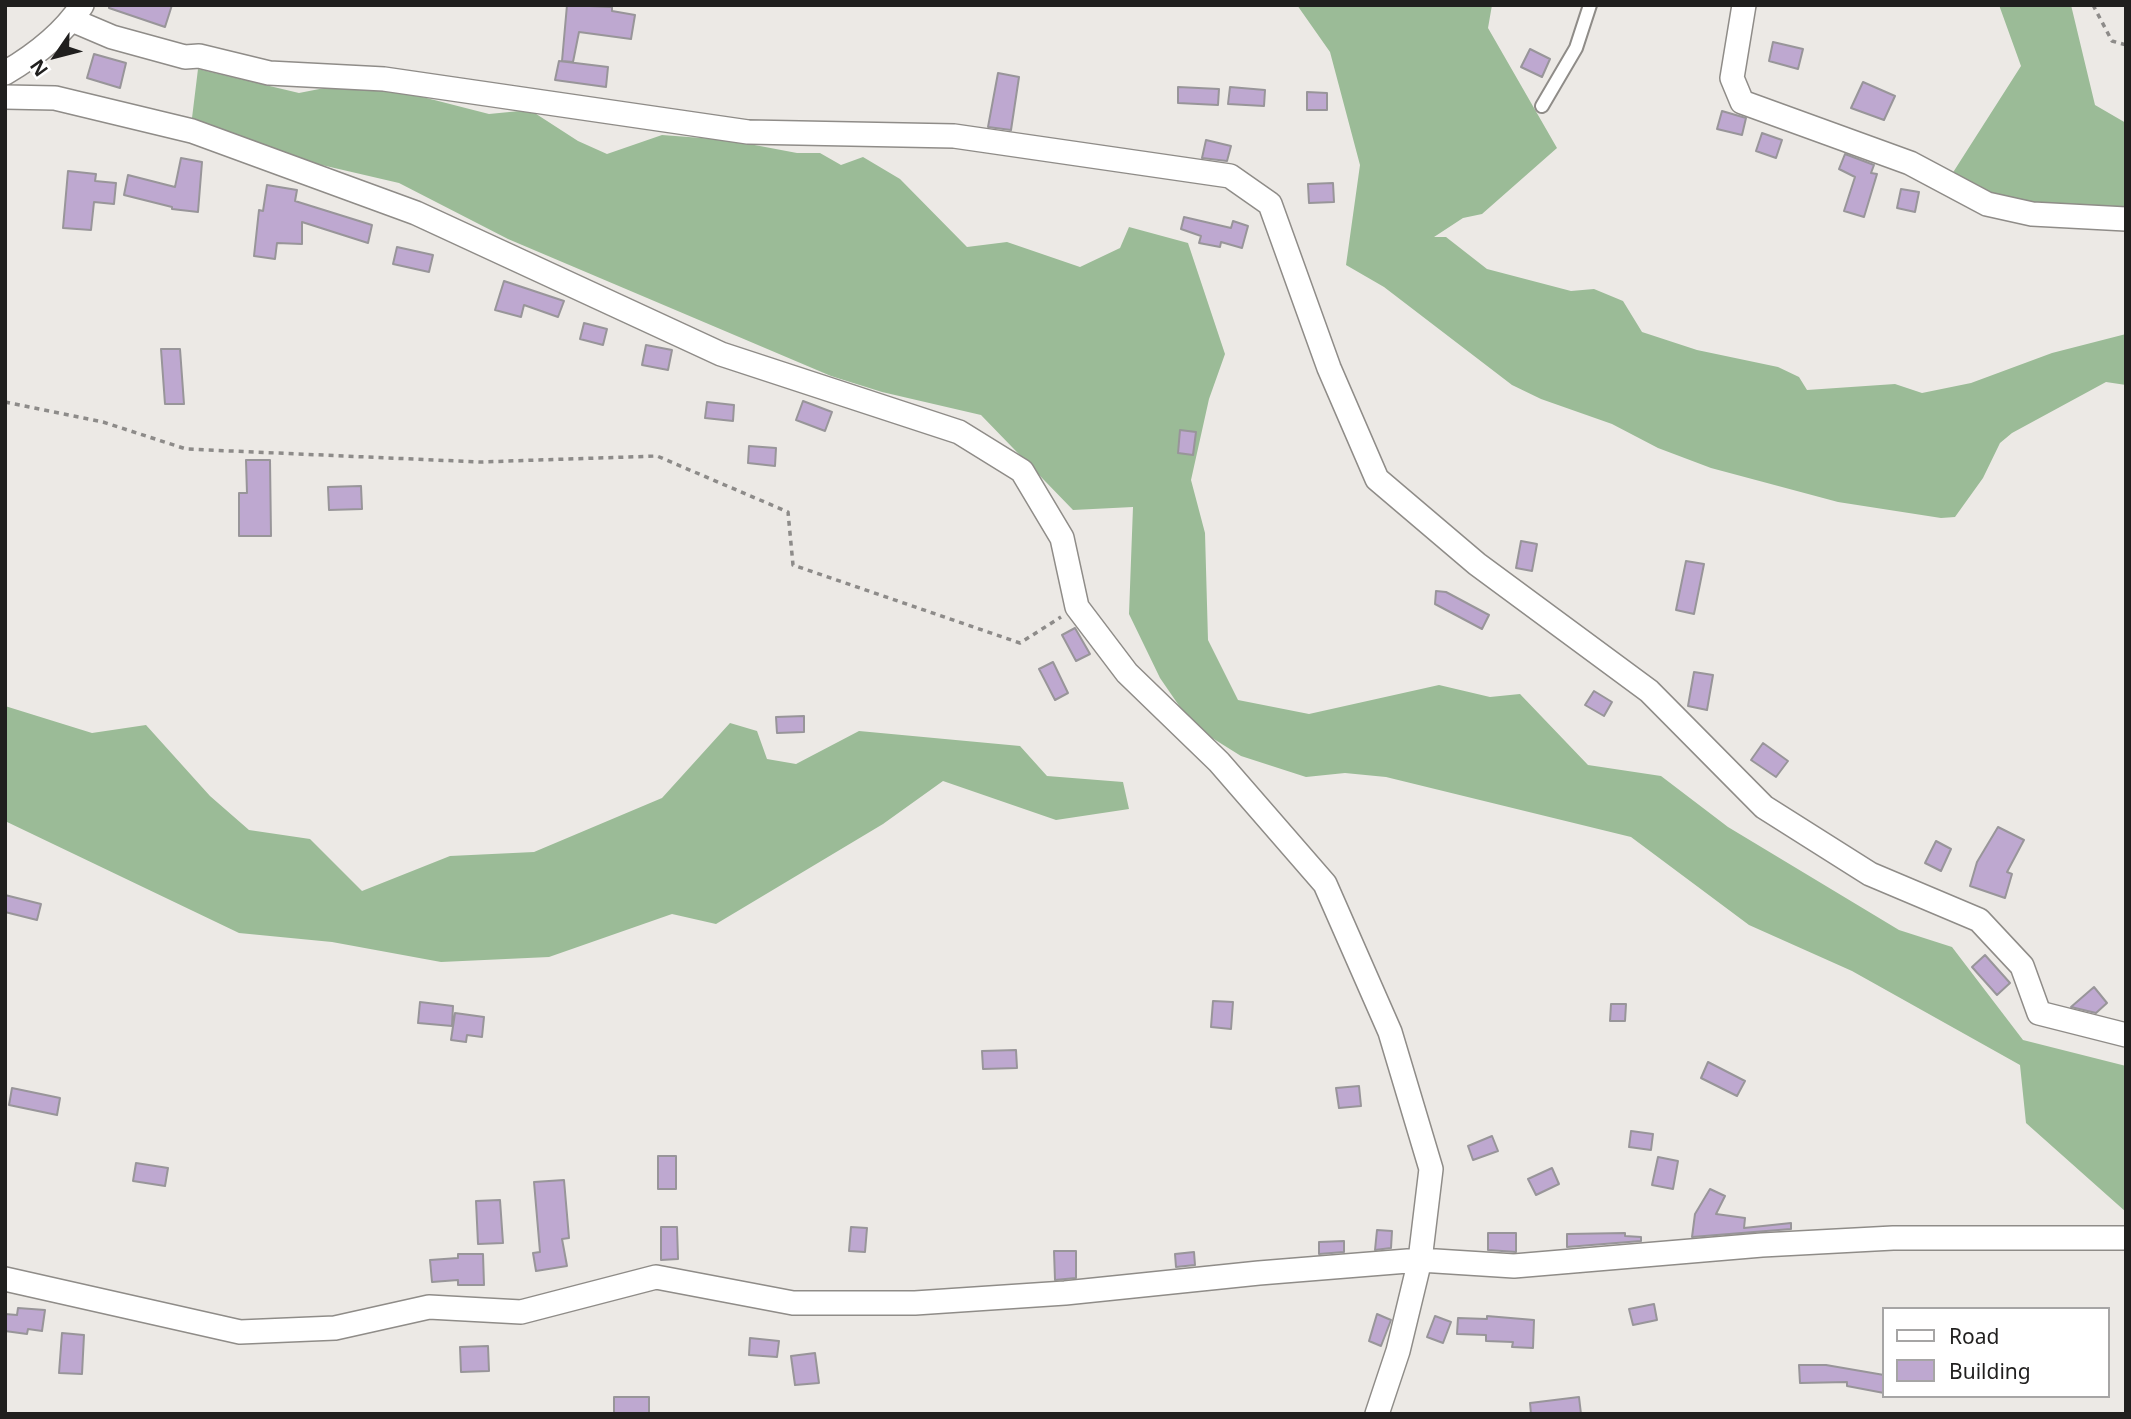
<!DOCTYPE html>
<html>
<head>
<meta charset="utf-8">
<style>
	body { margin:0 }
	#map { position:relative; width:2131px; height:1419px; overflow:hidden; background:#ece9e5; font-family:"Noto Sans",sans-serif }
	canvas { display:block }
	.frame { position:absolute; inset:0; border:7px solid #201f1e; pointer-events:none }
	.legend { position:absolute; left:1882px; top:1307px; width:228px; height:91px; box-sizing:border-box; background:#fff; border:2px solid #a6a5a5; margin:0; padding:9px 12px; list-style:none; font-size:21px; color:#201f1e }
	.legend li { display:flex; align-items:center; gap:14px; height:35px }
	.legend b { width:35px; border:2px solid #a6a5a5 }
	.north { position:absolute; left:21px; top:21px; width:70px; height:70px; -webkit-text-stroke:5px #fff; paint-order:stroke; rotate:235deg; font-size:19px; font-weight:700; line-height:28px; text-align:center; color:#201f1e }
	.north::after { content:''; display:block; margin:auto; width:24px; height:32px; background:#201f1e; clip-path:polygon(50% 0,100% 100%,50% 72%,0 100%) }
</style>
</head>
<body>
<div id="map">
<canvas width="2131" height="1419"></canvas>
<div class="frame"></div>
<ul class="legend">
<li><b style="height:9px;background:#fff"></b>Road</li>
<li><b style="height:19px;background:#bea8d0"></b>Building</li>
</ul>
<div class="north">N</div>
</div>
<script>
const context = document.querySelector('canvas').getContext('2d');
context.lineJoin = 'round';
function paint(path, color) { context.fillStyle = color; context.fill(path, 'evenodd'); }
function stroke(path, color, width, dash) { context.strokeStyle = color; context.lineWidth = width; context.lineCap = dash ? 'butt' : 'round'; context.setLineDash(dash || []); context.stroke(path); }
paint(new Path2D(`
	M1297,5H1492L1488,28L1557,148L1482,214L1463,218L1434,237H1446L1487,269L1571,291L1594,289L1623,301L1642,332L1697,350L1778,367L1799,377L1807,390L1895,384L1922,393L1971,383L2052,353L2126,334V385L2106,382L2012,433L2000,443L1983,478L1955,517L1941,518L1838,502L1711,468L1658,448L1612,424L1541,399L1512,385L1384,287L1346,265L1360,165L1330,52Z
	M1999,5H2071L2095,105L2126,123V210L2034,206L1986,191L1952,174L2021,66Z
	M198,69L299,93L360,81L489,114L530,110L578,141L607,154L662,135L728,140L797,153H820L841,165L863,157L900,179L967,247L1007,242L1080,267L1120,248L1129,227L1188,243L1225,354L1209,399L1191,480L1205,533L1208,640L1238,700L1309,714L1439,685L1490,697L1520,694L1588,765L1661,776L1728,827L1899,930L1952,947L2023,1040L2126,1066V1212L2026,1123L2020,1065L1852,971L1749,925L1631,837L1386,777L1345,773L1306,777L1241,756L1193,726L1160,678L1129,614L1133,507L1073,510L981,415L882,392L831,376L508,239L399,183L313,163L192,118Z
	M5,706L92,733L146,725L210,796L249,830L310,839L362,891L450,856L534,852L662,798L730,723L757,731L767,759L796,764L859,731L1020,746L1047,776L1123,782L1129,809L1056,820L943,781L883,824L716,924L672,914L549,957L441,962L332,942L239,933L5,821Z`), '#9bbb97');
const building = new Path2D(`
	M109,5H172L165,27L109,8Z
	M567,5L612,7V11L635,15L631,39L579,32L573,62L562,61Z
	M1773,42L1803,49L1798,69L1769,61Z
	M1530,49L1550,59L1542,77L1521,67Z
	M94,54L126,63L120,88L87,78Z
	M559,61L608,67L606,87L555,80Z
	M998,73L1019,77L1011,130L988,127Z
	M1863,82L1895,96L1884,120L1851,108Z
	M1178,87L1219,89L1218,105L1178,103Z
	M1230,87L1265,90L1264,106L1228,104Z
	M1307,92L1327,93V110H1307Z
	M1722,111L1746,118L1742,135L1717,129Z
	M1762,133L1782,140L1776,158L1756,151Z
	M1206,140L1231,146L1227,161L1202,158Z
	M1845,154L1874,165L1871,173L1877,174L1864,217L1844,211L1855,177L1839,169Z
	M181,158L202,162L198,212L172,209V207L124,195L128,175L175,187Z
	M68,171L96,174L95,181L116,183L114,204L94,202L91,230L63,228Z
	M1333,183L1334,202L1309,203L1308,184Z
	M267,185L297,190L295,201L372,225L368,243L302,222V244L277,243L275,259L254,256L259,210L263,211Z
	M1901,189L1919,192L1915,212L1897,208Z
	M1184,217L1231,228L1233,221L1248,226L1242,248L1221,242L1220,247L1199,243L1201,236L1181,229Z
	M397,247L433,255L429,272L393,264Z
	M504,281L564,301L558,317L524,305L521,317L495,310Z
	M584,323L607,329L603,345L580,339Z
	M646,345L672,350L668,370L642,365Z
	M161,349H180L184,404H165Z
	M803,401L832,412L825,431L796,420Z
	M707,402L734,405L733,421L705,418Z
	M1180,430L1196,432L1193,455L1178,453Z
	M749,446L776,448L775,466L748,463Z
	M246,460H270L271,536H239V493H247Z
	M361,486L362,509L329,510L328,487Z
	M1521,541L1537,544L1532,571L1516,568Z
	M1686,561L1704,564L1694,614L1676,610Z
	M1436,591L1446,592L1489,615L1482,629L1435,604Z
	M1075,628L1090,654L1076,661L1062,635Z
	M1053,662L1068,693L1055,700L1039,669Z
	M1694,672L1713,675L1707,710L1688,706Z
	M1594,691L1612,702L1604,716L1585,705Z
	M804,716V732L777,733L776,717Z
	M1763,743L1788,761L1776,777L1751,760Z
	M1998,827L2024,840L2007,872L2012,874L2005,898L1970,886L1977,862Z
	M1936,841L1951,849L1941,871L1925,863Z
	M5,895L41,904L37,920L5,912Z
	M1985,955L2010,983L1997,995L1972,967Z
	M2094,987L2107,1003L2096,1013L2071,1007Z
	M1213,1001L1233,1002L1231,1029L1211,1027Z
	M420,1002L453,1006L452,1026L418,1023Z
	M1611,1004H1626L1625,1021H1610Z
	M455,1013L484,1017L482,1037L467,1035L466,1042L451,1040Z
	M1016,1050L1017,1068L983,1069L982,1051Z
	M1708,1062L1745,1081L1737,1096L1701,1078Z
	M1359,1086L1361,1106L1339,1108L1336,1088Z
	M12,1088L60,1098L57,1115L9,1105Z
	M1631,1131L1653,1134L1651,1150L1629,1147Z
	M1492,1136L1498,1151L1473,1160L1468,1146Z
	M658,1156H676V1189H658Z
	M1658,1157L1678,1161L1673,1189L1652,1185Z
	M136,1163L168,1168L165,1186L133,1181Z
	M1552,1168L1559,1184L1536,1195L1528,1179Z
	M564,1180L569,1238L562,1239L567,1266L536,1271L533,1253L540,1252L534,1182Z
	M1710,1189L1725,1196L1716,1214L1745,1218L1744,1228L1791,1223V1229L1692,1237L1695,1214Z
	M500,1200L503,1243L478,1244L476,1201Z
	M661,1227H677L678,1259L661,1260Z
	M851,1227L867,1228L865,1252L849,1251Z
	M1377,1230L1392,1231L1391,1248L1375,1250Z
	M1488,1233H1516V1252L1488,1250Z
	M1625,1233V1236L1641,1237V1241L1567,1247V1234Z
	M1344,1241V1252L1319,1254V1242Z
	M1054,1251H1076V1278L1055,1280Z
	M1194,1252L1195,1265L1176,1267L1175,1254Z
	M458,1254H483L484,1285H458V1280L432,1282L430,1260L458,1258Z
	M1654,1304L1657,1320L1633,1325L1629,1309Z
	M18,1308L45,1310L42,1331L28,1329L27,1334L5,1331V1314L17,1315Z
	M1377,1314L1391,1320L1381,1346L1369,1341Z
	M1435,1316L1451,1322L1443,1343L1427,1337Z
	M1487,1316L1534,1320L1533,1348L1512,1347L1513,1342L1486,1341V1335L1457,1334L1458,1318L1487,1319Z
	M62,1333L84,1335L82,1374L59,1373Z
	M750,1338L779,1341L777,1357L749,1355Z
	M488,1346L489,1371L461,1372L460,1347Z
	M815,1353L819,1383L795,1385L791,1356Z
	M1799,1365H1826L1884,1375V1393L1847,1386V1382L1800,1383Z
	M614,1397H649V1414H614Z
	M1579,1397L1581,1414H1531L1530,1403Z`);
paint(building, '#bea8d0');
stroke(building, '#989599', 2);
const service = new Path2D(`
	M1542,106L1576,48L1590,5`);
const minor = new Path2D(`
	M1744,5L1732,78L1742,102L1910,163L1987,204L2032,214L2126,219
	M72,20L112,37L185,57L199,56L269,73L384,79L748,132L954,136L1230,176L1270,204L1329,368L1377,479L1477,564L1649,691L1764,807L1870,874L1979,920L2022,966L2039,1013L2126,1035
	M5,73C34,56 64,33 82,5
	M5,97L55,98L192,131L416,213L721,354L959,432L1022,471L1062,538L1077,607L1127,673L1219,762L1325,884L1390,1032L1431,1169L1420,1260L1398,1351L1377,1414
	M5,1279L240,1332L335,1328L429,1307L521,1312L656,1277L793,1303H915L1065,1293L1259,1273L1420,1260L1514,1266L1762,1245L1893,1238H2126`);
stroke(service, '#8f8c88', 16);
stroke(minor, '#8f8c88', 26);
stroke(new Path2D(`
	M2093,5L2112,41L2126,45
	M5,402L103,422L186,449L480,462L657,456L788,512L793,565L1020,643L1061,617`), '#8d8b89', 3.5, [5, 5]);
stroke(service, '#fff', 12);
stroke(minor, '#fff', 23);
</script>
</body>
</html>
